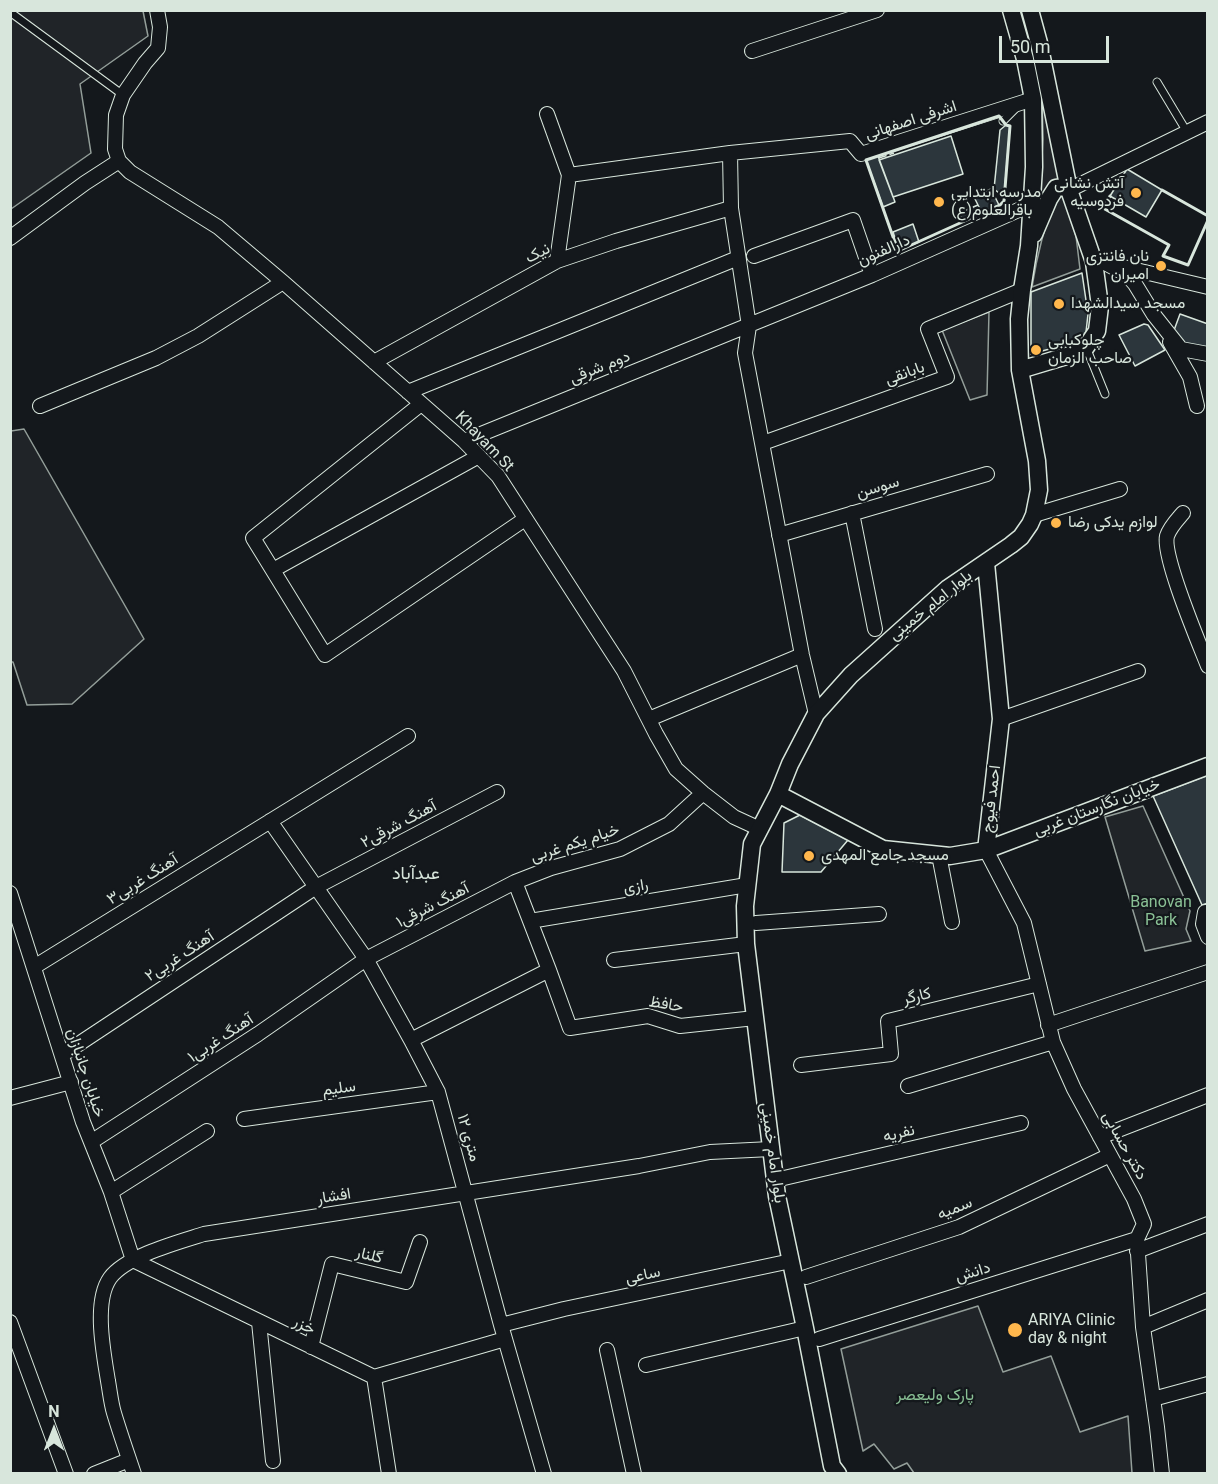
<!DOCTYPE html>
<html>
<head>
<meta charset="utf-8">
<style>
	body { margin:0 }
	#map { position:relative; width:1218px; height:1484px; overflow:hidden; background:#14181c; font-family:Roboto,sans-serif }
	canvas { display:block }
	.frame { position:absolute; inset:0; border:12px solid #d8e6dc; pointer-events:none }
	.north { position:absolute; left:24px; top:1400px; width:60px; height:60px; -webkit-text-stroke:4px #14181c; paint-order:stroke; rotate:0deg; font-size:16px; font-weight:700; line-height:24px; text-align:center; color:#d8e6dc }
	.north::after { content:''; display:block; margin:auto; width:21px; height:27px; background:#d8e6dc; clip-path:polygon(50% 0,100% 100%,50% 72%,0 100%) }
	.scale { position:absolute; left:999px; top:36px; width:110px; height:27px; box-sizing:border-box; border:3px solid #d8e6dc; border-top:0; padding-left:8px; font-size:18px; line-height:21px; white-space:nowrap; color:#d8e6dc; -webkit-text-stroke:4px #14181c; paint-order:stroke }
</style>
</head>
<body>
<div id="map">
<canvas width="1218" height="1484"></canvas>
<div class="frame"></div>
<div class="north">N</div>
<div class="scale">50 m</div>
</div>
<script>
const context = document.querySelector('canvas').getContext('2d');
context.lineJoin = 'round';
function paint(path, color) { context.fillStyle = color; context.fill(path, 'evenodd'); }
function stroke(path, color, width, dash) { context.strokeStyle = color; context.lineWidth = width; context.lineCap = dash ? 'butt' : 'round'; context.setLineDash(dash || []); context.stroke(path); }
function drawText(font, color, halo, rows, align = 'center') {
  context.font = font + ' Roboto,Vazirmatn,sans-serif'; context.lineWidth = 4.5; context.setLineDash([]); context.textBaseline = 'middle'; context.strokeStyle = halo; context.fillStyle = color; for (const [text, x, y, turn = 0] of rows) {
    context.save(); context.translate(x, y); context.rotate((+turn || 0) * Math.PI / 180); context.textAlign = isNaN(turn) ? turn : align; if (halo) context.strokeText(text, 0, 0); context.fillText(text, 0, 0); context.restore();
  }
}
const green = new Path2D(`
	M11,11H143L148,36L80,84L91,153L11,209Z
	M1042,93L1060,182L1039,210L1043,139Z
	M1064,195L1076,236L1080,269L1032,287C1037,255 1044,227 1056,196Z
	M989,312L987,395L970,400L942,330Z
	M24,429L144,639L72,704L27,705L13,662H11V431Z
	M1143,806L1190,911L1186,929L1191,941L1145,951L1105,817Z
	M978,1306L1003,1372L1051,1356L1080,1432L1128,1416L1132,1473H914L907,1463L894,1469L874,1444L863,1451L841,1349Z`);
paint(green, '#202428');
stroke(green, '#939e99', 1.5);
const building = new Path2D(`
	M1006,125L1010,126L1004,197L994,189L1000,130Z
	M951,136L963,174L893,197L879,160Z
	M878,156L895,202L883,207L866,160Z
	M1127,169L1162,190L1146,217L1110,196Z
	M991,189L999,205L982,213L974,197Z
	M978,205L982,213L963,222L959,213Z
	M913,224L919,242L899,250L893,232Z
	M1082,273L1088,314L1086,332L1079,342L1069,349L1068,344L1031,354V292Z
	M1180,314L1208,324V349L1184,345L1173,333Z
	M1144,324L1148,325L1165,350L1135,366L1119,335Z
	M1208,775V903L1202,905L1153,796Z
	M800,815L848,840L821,872H782L784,823Z`);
paint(building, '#2c363c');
stroke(building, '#d8e6dc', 1.5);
const service = new Path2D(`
	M10,12L123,95
	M1157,82L1187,132
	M1003,121L1016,108
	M1086,347L1105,394`);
const minor = new Path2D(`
	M157,10L160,27L158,48L145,63L123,95L116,115L115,149L119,161L130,172L218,227L283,282L464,441L498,476L624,671L656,734L676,769L703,793L734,817L760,829
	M752,51L877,10
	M547,114L569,175L557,261
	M730,153L731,208L749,326L745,353L802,655L816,714
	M569,175L730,153L850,141L861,154L1033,99
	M1069,190L1208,122
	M10,238L85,183L119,161
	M754,256L853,220L872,275
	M1103,262L1126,274L1135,284L1154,315L1181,349L1208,354
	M1119,266L1208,287
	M1170,342L1190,377L1197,406
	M374,362L557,261L616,241L731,208
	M408,392L738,258
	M421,404L253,538L325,655L525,519
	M40,406L156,358L198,336L283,282
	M464,441L872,275L1032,204
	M763,443L947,377L928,329L1022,290
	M852,513L875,629
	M1183,513C1177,520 1170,527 1167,536C1162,556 1199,643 1208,666
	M1034,515L1120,489
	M779,535L987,474
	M273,570L479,456
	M649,719L802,655
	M1001,719L1138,671
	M270,821L366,959L411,1040L438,1092L501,1325L544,1474
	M986,850L1024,923L1053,1042L1074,1089L1134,1199L1144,1224L1137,1239L1143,1327L1157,1427L1162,1474
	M939,855L952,922
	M515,882L549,970L570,1028L648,1016L680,1026L755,1018
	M10,893L83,1122L111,1192L133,1260
	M1208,912H1205L1203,924L1208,937
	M530,921L747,885
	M756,923L879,914
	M614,960L746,944
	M34,967L408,736
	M1048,1025L1208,972
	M411,1040L549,970
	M62,1055L316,887L497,792
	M801,1065L891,1054L888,1021L1039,984
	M908,1086L1053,1042
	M10,1098L71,1082
	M244,1119L438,1092
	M1100,1137L1208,1095
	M91,1142L258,1034L366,959L515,882L551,868L620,849L669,824L703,793
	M784,1178L1021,1123
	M111,1192L207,1131
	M1137,1251L1208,1224
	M133,1260L374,1377L389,1474
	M806,1277L959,1227L1110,1155
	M10,1322L66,1474
	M259,1322L273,1461
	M501,1325L564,1309L791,1261
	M1143,1327L1208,1300
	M819,1339L1137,1239
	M311,1347L332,1264L406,1282L420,1242
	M607,1350L634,1474
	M646,1365L805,1328
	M374,1377L505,1339
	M1153,1399L1208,1384
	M94,1474L129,1460
	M134,1474C127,1453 120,1433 114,1413C111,1403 110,1392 108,1381C104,1355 93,1302 110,1278C126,1256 179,1242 204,1234L639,1166L710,1152L771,1149`);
const tertiary = new Path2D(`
	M1034,234L1049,199L1056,188L1064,187L1069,190
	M1020,370L1070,355L1086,347L1097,331L1100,306L1094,262L1069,190L1039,43L1030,10
	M986,563L1001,719L986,850
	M778,794L883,849L950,856L986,850L1208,766
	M838,1474L832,1466L805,1328L777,1196L746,944L745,906L752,844L778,794L790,764L816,714L851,675L948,588L1011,545L1021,537L1030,524L1034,515L1039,490L1037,461L1020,370L1019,319L1022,290L1029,246L1034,167L1033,99L1025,59L1011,10`);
stroke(service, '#d8e6dc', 9);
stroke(minor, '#d8e6dc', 16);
stroke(tertiary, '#d8e6dc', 19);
stroke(service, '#14181c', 7);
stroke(minor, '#14181c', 14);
stroke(tertiary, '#14181c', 16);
stroke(new Path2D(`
	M879,158L894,153`), '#d8e6dc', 1.5, [8, 3]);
stroke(new Path2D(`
	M999,116L1006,125L1010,126L1004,201L1000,205L898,251L866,160Z
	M1162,190L1208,216
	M1110,196L1103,208L1169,245L1163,256L1188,265L1208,220`), '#d8e6dc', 3);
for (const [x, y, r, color] of [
	[1136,193,6,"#ffb74d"],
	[939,202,6,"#ffb74d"],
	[1161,266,6,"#ffb74d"],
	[1059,304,6,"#ffb74d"],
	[1036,350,6,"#ffb74d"],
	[1056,523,6,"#ffb74d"],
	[809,856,6,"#ffb74d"],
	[1015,1330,8,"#ffb74d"]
]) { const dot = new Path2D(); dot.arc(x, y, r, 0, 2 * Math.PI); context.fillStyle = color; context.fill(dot); stroke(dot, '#14181c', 2); }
drawText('16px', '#d8e6dc', '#14181c', [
	["اشرفی اصفهانی",911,121,-18],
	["دارالفنون",884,251,-24],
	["نیک",538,254,-27],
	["دوم شرقی",600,368,-22],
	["بابانقی",905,374,-20],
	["Khayam St",484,442,46],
	["سوسن",878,488,-16],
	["بلوار امام خمینی",931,606,-39],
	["احمد فیوج",992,799,-83],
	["خیابان نگارستان غربی",1097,808,-21],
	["آهنگ شرقی۲",399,825,-28],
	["خیام یکم غربی",575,844,-18],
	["آهنگ غربی۳",143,880,-32],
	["رازی",636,887,-9],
	["آهنگ شرقی۱",433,906,-27],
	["آهنگ غربی۲",180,957,-33],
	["کارگر",917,997,-14],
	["حافظ",666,1005,10],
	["آهنگ غربی۱",221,1039,-33],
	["خیابان جانبازان",85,1073,72],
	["سلیم",339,1089,-8],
	["نفریه",899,1134,-13],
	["۱۲ متری",468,1138,74],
	["دکتر حسابی",1124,1146,61],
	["بلوار امام خمینی",772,1153,82],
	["افشار",334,1197,-9],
	["سمیه",955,1209,-22],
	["گلنار",369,1256,14],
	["دانش",973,1273,-17],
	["ساعی",643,1276,-12],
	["خزر",304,1326,26]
]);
drawText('16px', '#d8e6dc', '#14181c', [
	["آتش نشانی",1124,184,"right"],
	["فردوسیه",1124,202,"right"],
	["مدرسه ابتدایی",951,193],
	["باقرالعلوم(ع)",951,211],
	["نان فانتزی",1149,257,"right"],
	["امیران",1149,275,"right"],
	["مسجد سیدالشهدا",1071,304],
	["چلوکبابی",1048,341],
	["صاحب الزمان",1048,359],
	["لوازم یدکی رضا",1068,523],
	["مسجد جامع المهدی",821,856],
	["ARIYA Clinic",1028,1321],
	["day & night",1028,1339]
], 'left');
drawText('16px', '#8ac095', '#14181c', [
	["Banovan",1161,903],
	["Park",1161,921],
	["پارک ولیعصر",935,1396]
]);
drawText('18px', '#d8e6dc', '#14181c', [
	["عبدآباد",416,874]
]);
</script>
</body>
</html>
